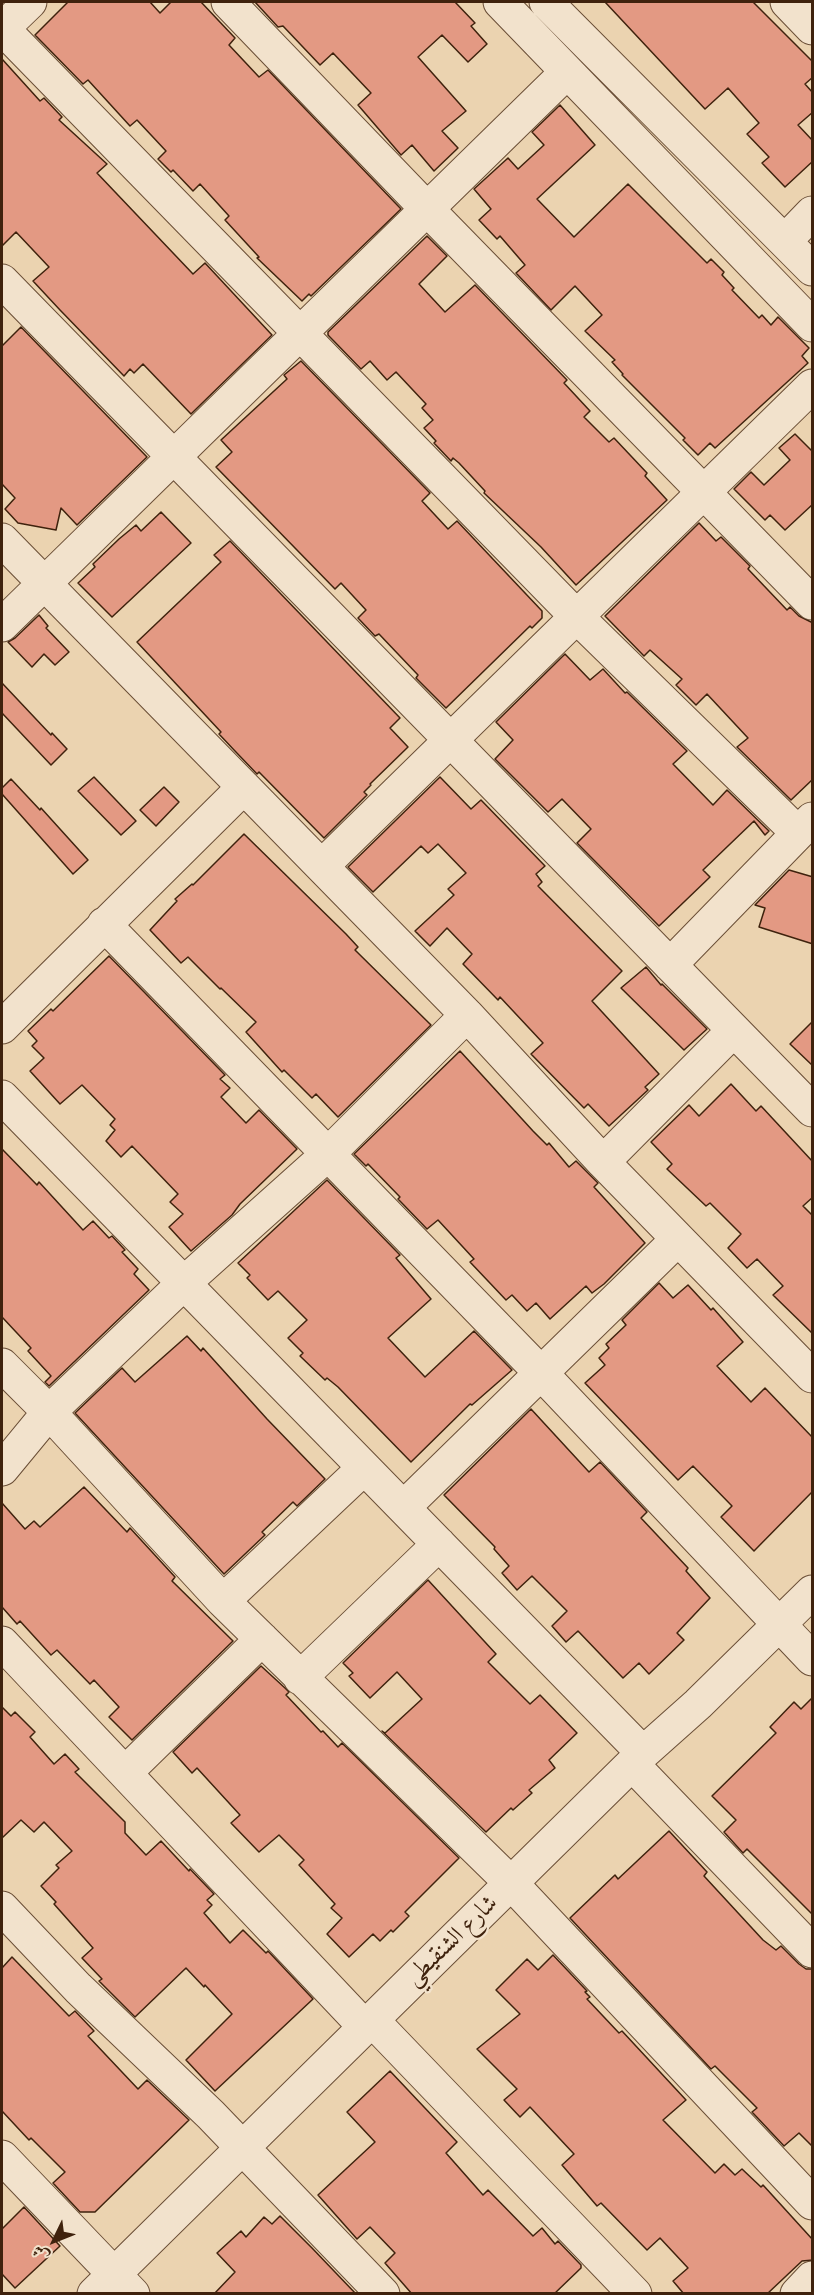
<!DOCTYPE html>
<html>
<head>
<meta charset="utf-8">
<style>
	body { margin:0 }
	#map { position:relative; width:814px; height:2295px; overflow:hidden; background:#ebd3b0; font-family:"IM FELL Great Primer",Amiri,serif }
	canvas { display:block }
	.frame { position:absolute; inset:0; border:3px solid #3f220d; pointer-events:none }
	.north { position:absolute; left:24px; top:2211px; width:60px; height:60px; -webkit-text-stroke:4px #f2e2cc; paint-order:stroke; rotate:227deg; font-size:16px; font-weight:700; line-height:24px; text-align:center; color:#3f220d }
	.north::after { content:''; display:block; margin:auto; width:21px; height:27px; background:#3f220d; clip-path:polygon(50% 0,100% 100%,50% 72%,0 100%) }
</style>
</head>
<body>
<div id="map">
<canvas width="814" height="2295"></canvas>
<div class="frame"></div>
<div class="north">ش</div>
</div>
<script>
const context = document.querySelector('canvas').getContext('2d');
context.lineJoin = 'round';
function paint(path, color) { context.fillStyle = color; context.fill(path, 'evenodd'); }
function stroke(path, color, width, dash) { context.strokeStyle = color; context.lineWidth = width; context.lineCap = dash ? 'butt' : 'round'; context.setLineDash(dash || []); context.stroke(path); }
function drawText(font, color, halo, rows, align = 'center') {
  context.font = font + ' "IM FELL Great Primer",Amiri,serif'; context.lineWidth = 4.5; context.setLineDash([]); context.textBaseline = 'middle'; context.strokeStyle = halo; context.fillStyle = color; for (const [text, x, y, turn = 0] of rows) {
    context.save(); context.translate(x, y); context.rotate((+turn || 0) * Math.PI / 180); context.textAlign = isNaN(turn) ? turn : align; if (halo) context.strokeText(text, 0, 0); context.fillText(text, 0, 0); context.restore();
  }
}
const building = new Path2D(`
	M68,2H150L160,13L171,2H201L235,38L229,45L259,77L268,70L401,209L311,296L309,294L302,301L257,258L259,257L225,220L229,216L200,184L193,191L173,170L171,172L158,159L166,151L137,120L130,126L88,80L83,84L35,35Z
	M255,2H455L475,23L471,26L487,44L468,62L442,35L418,57L466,111L442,131L458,148L434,171L412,145L401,155L358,105L371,93L333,53L320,65L283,26L278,27Z
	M605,2H753L813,62V77L805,84L813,93V112L798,125L813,141V161L785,187L762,163L769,157L747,134L759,123L728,88L705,109Z
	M2,59L40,101L44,98L62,117L59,120L107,164L97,173L193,274L205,263L272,335L191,414L143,364L134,373L130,369L124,376L60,310L33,281L49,267L16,232L2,246Z
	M560,105L595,145L537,199L574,237L628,184L707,263L711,259L724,272L722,275L734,288L732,290L759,318L762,315L771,325L778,317L809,348L802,356L808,363L715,448L710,443L698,455L683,440L685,438L622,375L623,374L612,362L615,360L585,331L602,315L575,286L551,310L516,273L525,265L500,236L497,239L479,220L491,209L474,189L508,158L518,169L544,145L532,132Z
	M427,236L447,256L419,284L445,312L475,285L567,380L564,383L590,411L584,417L609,442L614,438L647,473L645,476L667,500L576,585L541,547L484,493L485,491L459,463L453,458L451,461L434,443L436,441L424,428L433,420L422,408L426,404L396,372L387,380L370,361L361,369L328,335V332Z
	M21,327L147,457L77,525L61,508L56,530L18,523L5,509L15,498L2,484V346Z
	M301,361L430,493L422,501L448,529L457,521L542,611V618L532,628L530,626L446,708L416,678L418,675L379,634L375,636L358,618L366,610L341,583L335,589L216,467L232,452L221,440L287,379L284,375Z
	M795,434L813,452V504L785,530L770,515L765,520L734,489L751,472L764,485L790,460L779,448Z
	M161,512L191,543L112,617L78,583L95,567L93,564L119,539L136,525L141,531Z
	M699,523L716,541L721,537L750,566L748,569L787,610L790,607L799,616L813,623V779L791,800L737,747L748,738L707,694L696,705L676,685L682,679L650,650L644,656L605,616Z
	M230,541L400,718L390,728L408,747L370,784L371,785L364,792L367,795L324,838L259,772L257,774L235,751L219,734L221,732L137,642L221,562L214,555Z
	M39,615L48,626L46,628L69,652L55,665L44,654L32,667L8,642L15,638Z
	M565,654L590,680L603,669L625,693L627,692L687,751L673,764L713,805L727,790L769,831L765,835L754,821L703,870L710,877L659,926L577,843L591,829L562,799L548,812L495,759L513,740L496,722Z
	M2,683L51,735L52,733L67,749L51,765L2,713Z
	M94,777L136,821L121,835L78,791Z
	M440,777L471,809L481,800L545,866L536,874L542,882L538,886L622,971L592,1001L659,1074L645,1087L648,1090L609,1126L588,1104L584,1108L531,1054L543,1043L500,997L498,1000L463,964L472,954L447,928L430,946L415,931L454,895L448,889L466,873L438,844L428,853L421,846L373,892L348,867Z
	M11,779L40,810L41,808L88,860L73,874L2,794V788Z
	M164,787L179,802L156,826L140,810Z
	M244,834L346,934L358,947L355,950L431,1025L338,1117L316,1094L312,1098L284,1070L282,1072L246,1032L256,1022L221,988L220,989L188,957L181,963L150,930L177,901L175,899L192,884L193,885Z
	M789,870L813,877V944L759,927L765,908L755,905Z
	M109,956L225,1075L220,1079L230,1088L221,1097L246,1123L259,1110L297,1149L240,1204L232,1215L191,1251L169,1227L183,1214L170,1202L178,1194L132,1146L121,1157L106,1141L115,1130L110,1125L115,1119L82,1085L60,1104L30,1071L44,1058L32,1046L37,1041L28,1031L51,1009L53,1011Z
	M646,967L661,985L662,984L707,1029L684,1050L621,988Z
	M813,1021V1066L790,1044Z
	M460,1051L533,1131L547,1145L549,1143L569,1167L576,1161L598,1183L594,1187L645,1243L604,1284L592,1293L586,1286L550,1319L536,1303L527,1311L512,1295L506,1300L470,1262L474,1259L438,1220L427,1229L398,1199L400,1197L368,1164L366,1166L354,1154Z
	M731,1084L756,1111L761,1106L813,1162V1197L803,1206L813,1216V1334L773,1295L783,1286L757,1259L747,1268L728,1248L741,1234L710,1203L706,1206L667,1169L672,1164L651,1142L689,1105L699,1116Z
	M2,1149L37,1185L39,1182L83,1230L93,1221L109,1238L112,1236L125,1250L122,1252L138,1269L134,1274L149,1290L49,1386L45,1382L51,1376L28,1351L31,1348L2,1317Z
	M327,1180L400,1255L396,1258L431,1299L388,1338L425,1377L474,1331L512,1370L472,1405L470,1404L411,1462L338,1387L327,1378L325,1380L300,1356L303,1353L288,1338L307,1320L278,1291L268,1300L247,1278L250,1275L238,1263Z
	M659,1283L673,1298L688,1285L711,1310L713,1308L743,1342L717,1366L751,1402L765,1388L813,1438V1491L754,1551L721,1517L732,1506L693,1466L678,1480L585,1383L605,1365L599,1358L609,1348L606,1344L626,1325L622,1320Z
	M187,1336L201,1351L203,1348L267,1419L325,1479L297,1506L293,1502L262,1532L265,1535L224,1574L75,1413L122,1368L135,1382Z
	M531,1409L589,1472L600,1462L647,1512L641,1518L688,1568L686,1571L710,1598L677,1633L684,1640L649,1674L639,1663L623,1678L578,1631L566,1642L552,1626L567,1611L532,1576L517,1590L502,1573L509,1566L494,1549L495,1547L444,1495Z
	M84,1487L127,1532L130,1528L175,1577L172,1581L233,1641L132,1740L109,1717L119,1707L94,1680L90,1684L57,1650L51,1655L20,1621L17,1624L2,1607V1503L25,1529L34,1521L40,1527Z
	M428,1580L496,1654L488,1662L530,1704L540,1695L577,1733L549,1760L555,1768L529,1790L532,1793L513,1810L511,1808L486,1832L382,1731L385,1733L422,1699L397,1672L370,1698L349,1676L353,1673L343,1663Z
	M261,1666L285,1688L289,1692L286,1695L321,1732L323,1731L338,1747L342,1743L459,1858L405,1912L409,1916L393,1932L391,1930L380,1941L373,1934L349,1957L327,1934L342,1918L331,1908L335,1904L299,1865L304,1860L279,1835L259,1852L231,1823L240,1815L197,1768L192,1773L173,1752Z
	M813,1697V1915L747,1849L743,1853L724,1832L736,1820L712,1796L776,1733L770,1727L794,1702L801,1709Z
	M2,1707L11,1716L15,1712L35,1732L30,1737L54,1764L65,1754L79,1769L75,1772L125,1822V1833L146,1855L161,1841L189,1871L190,1869L214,1894L207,1900L212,1905L204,1913L230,1943L243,1930L266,1953L268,1951L313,1999L215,2091L186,2060L232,2014L205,1985L204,1987L186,1968L135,2017L99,1981L102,1979L82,1958L93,1948L54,1904L56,1902L41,1886L59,1868L56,1865L72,1851L44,1822L34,1832L21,1820L2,1838Z
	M669,1831L707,1872L704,1876L763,1940L776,1950L781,1946L799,1964L806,1969H813V2147L799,2133L784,2146L752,2112L757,2108L715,2066L711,2069L570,1918L615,1875L618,1879Z
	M553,1955L587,1991L585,1992L590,1997L587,1999L619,2033L622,2031L686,2100L663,2120L715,2173L724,2164L735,2175L742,2169L761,2187L763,2185L813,2240V2260L802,2261L767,2294H684L673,2281L688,2268L660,2238L647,2250L601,2203L597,2206L562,2165L574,2154L530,2107L520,2117L504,2100L517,2089L477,2049L520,2014L496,1990L527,1959L538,1970Z
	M12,1957L69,2016L75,2011L94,2031L88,2036L138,2089L147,2080L189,2120L95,2212H80L53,2183L65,2172L31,2138L29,2140L2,2111V1968Z
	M390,2071L457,2142L446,2153L483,2195L488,2190L533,2236L542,2228L555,2244L558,2241L581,2265V2268L554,2294H412L385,2263L395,2253L370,2227L357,2239L318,2195L375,2142L347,2112Z
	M24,2207L60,2246L15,2288L2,2274V2229Z
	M280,2216L312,2248L356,2294H214L235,2272L217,2253L241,2231L246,2237L264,2217L272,2224Z`);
paint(building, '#e39983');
stroke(building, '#3f220d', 1.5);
const minor = new Path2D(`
	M228,2L427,209L812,603
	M500,2L812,325
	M546,2L812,269
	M787,2L812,28
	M2,28L576,616L798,833
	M2,29L30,2
	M785,241L812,213
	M2,281L812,1110
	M2,540L467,1015L603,1162L812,1376
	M2,625L567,72
	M322,866L812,386
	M104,924L540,1372L812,1659
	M670,965L812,819
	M2,1027L244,787
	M2,1097L643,1753
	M603,1162L733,1031
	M2,1365L49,1412L223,1601L512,1884L812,2203
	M2,1469L49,1412L184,1283L328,1154L467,1015
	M404,1507L678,1239
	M223,1601L364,1468
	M2,1643L364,2026
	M300,1678L439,1544
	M632,1764L812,1951
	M125,1773L262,1639
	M2,1908L78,1988L211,2115L383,2294
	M371,2019L635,2294
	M2,2157L133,2294
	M94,2294L643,1753L698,1704L812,1592
	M797,2294L812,2278`);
stroke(minor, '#6a4e36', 35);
stroke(minor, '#f2e2cc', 33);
drawText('24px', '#3f220d', '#f2e2cc', [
	["شارع الشنقيطي",452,1941,-44]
]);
</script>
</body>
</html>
